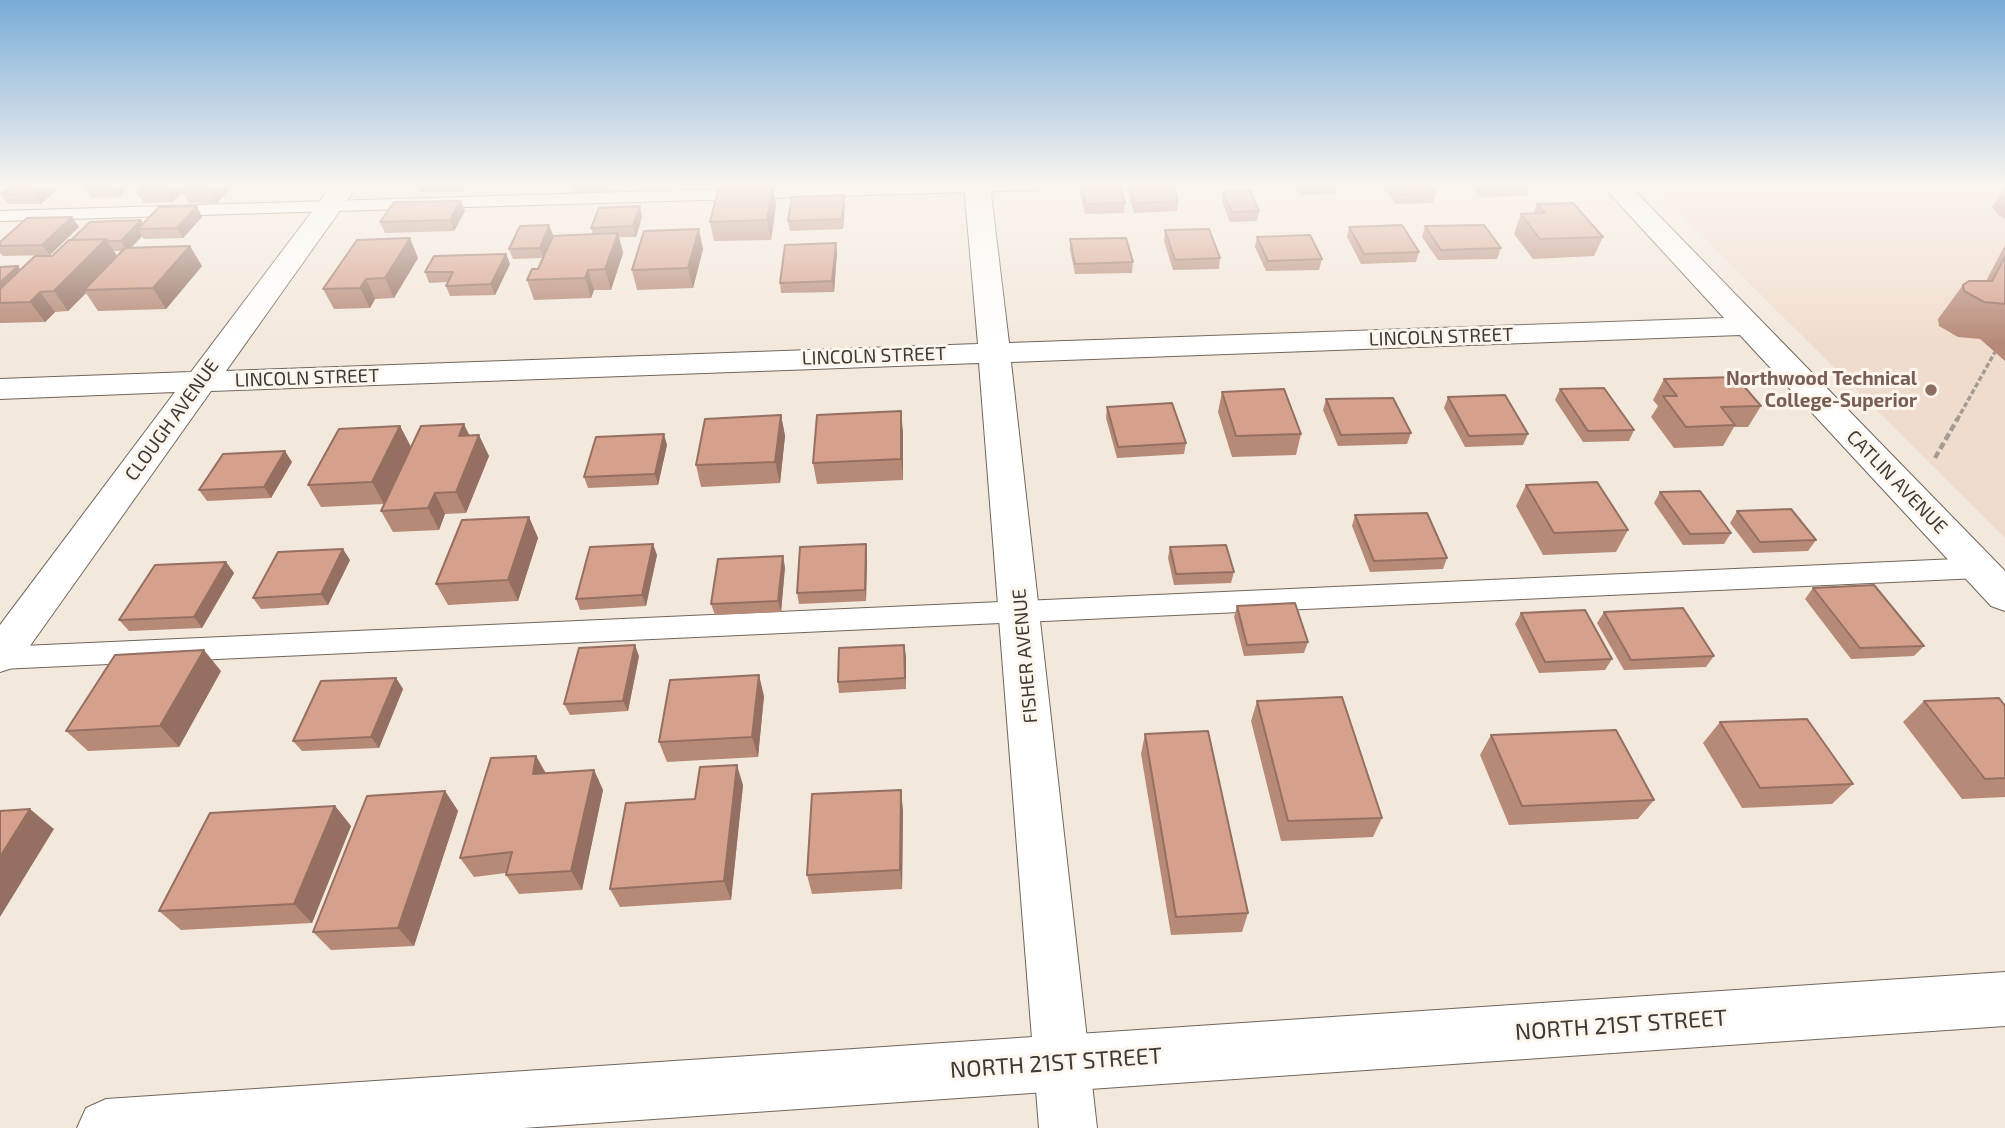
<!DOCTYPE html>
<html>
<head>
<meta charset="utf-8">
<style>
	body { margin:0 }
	canvas { display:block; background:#f3e8dc }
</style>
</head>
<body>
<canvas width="2005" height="1128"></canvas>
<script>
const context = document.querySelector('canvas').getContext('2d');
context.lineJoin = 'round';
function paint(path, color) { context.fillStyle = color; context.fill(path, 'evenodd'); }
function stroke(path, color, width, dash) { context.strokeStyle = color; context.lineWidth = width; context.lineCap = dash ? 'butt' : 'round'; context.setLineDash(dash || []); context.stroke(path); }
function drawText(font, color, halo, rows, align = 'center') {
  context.font = font + ' "Exo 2",sans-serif'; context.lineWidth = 6; context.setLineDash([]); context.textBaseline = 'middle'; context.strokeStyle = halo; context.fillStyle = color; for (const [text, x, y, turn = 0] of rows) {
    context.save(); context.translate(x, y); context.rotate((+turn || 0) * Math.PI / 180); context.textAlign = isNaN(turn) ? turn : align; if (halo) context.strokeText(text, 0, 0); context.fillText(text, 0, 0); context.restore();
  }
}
paint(new Path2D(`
	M1652,185H2005V538L1707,241Z`), '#f0dccd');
const service = new Path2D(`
	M859,185H1044L1035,190L0,221V211Z
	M1979,558L1988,561L1992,568L1988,575L1979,578L0,669V647Z`);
const minor = new Path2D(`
	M332,185H358L226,371L978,344L964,185H990L1009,343L1724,318L1602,185H1629L2005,571V611L1991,606L1740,335L1011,362L1097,1128H1039L979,363L211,391L15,667L0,672V625L175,392L0,399V379L191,372Z`);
const tertiary = new Path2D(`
	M2005,972V1026L523,1128H77L86,1108L106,1099Z`);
stroke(service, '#70665c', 2);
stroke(minor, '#70665c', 2);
stroke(tertiary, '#70665c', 2);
stroke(new Path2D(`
	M1957,420L1995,352`), '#a49c93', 3.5, [5, 2.5]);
stroke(new Path2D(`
	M1935,458L1958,418`), '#a49c93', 4.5, [7, 3.5]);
paint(service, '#fff');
paint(minor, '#fff');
paint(tertiary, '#fff');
paint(new Path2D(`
	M62,185L41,204H8L1,194Z
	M131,185L119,197L92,198L85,188Z
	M190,185L173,202L144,203L137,193Z
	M191,185H226L229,190L217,203H189L183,193Z
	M418,185H469L466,190L420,192Z
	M573,185H609L606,192L575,193Z
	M625,185H662L661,187L625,188Z
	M747,185H811L773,186L776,205L771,240L714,241L710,222L747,186Z
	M1081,185H1120L1125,203L1124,213L1085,214L1080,193Z
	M1128,185H1173L1178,201L1177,211L1134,213L1127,190Z
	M1295,185H1338L1336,194L1300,195Z
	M1383,185H1430L1436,193L1433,203L1395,204Z
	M1472,185H1530V186L1527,196L1481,197Z
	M2005,188V218L1998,215L1992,207Z
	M1223,192L1259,211L1257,221L1230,222L1222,202Z
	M844,195L845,205L843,229L790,231L788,221Z
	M461,201L465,211L454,231L385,233L380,222Z
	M1537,204L1603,237L1594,256L1533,259L1514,234L1521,214H1533Z
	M197,206L202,217L183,238L144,239L142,236L131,248L202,266L166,309L98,311L86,293L68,311L55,312L45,322L0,323V267L18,266L21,270L52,256L141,220L143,224ZM114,251H122L117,256Z
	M640,206L642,217L636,237H619L623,253L611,290H594L591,298L534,300L527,280L538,269L543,258L513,259L509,249L549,225L553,235L593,234L591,228Z
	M72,217L79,227L50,255L3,256L0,253V242Z
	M1425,226L1501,248L1497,259L1438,260L1422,237Z
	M1349,227L1419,252L1416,262L1361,264L1347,237Z
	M1165,230L1220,258L1219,269L1173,270L1164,241Z
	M1257,237L1322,259L1319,270L1266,271L1255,247Z
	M1070,239L1133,262L1132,273L1075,274L1070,250Z
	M836,243L837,253L834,292L781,293L780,283Z
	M2005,245V361L1980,339L1958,337L1939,326L1938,319L1963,285L1986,281Z
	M703,249L693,288L637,290L632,270Z
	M506,254L510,264L495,295L450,296L446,286L448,282L429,283L425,272Z
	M418,258L394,298L375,299L370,308L334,309L323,289Z
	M1664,379L1761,406L1748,427H1734L1723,446L1674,448L1651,417L1658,406L1653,400Z
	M1560,389L1634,430L1629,441L1583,442L1555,400Z
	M1222,392L1301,434L1296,455L1232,457L1218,412Z
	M1448,397L1528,434L1523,445L1465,447L1444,408Z
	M1326,399L1411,433L1407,444L1338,446L1323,410Z
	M1107,407L1186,443L1184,454L1117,458L1106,418Z
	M781,415L785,436L780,483L701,487L696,465Z
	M400,426L411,447L384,504L321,507L308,485Z
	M903,432V480L817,484L813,463Z
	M470,435L489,456L466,513L445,514L439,530L393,532L381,511Z
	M667,445L658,485L588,488L584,477Z
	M292,462L271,498L207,501L199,490Z
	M1526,485L1628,530L1616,552L1543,555L1516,506Z
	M1660,492L1731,533L1724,544L1683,545L1654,503Z
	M1737,511L1816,540L1808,551L1753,553L1730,523Z
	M1355,515L1447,558L1443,569L1370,572L1352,526Z
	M529,517L538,538L518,601L448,605L436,584Z
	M866,544L867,555L866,601L799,604L797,593Z
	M1170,547L1234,572L1231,583L1174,585L1168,558Z
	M657,555L646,606L580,610L576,599Z
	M350,560L328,605L261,609L253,598Z
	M226,562L234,573L202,628L129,631L119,620Z
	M785,567L781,612L715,615L711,604Z
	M1813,588L1924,646L1914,656L1851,659L1805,599Z
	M1237,606L1308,642L1304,653L1244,656L1234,617Z
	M1604,612L1714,656L1706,667L1624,670L1597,623Z
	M1521,613L1612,659L1605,670L1539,673L1515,624Z
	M904,645L906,689L839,693L838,682Z
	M639,656L628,711L570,715L564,704Z
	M221,671L179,747L88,751L66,731Z
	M396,678L403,689L379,748L302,751L293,741Z
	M764,696L758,757L667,762L659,742Z
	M1257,701L1382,818L1373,837L1281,841L1251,721Z
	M1924,701L2005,706V797L1962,799L1903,722Z
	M1720,722L1853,784L1832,804L1742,808L1703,743Z
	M1145,734L1248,913L1242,932L1171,935L1141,754Z
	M1491,735L1654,800L1638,819L1509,825L1480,755Z
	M536,756L546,773L594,770L603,790L582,890L519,894L506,875V873L474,877L460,858Z
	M743,785L731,900L620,907L610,889L695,799Z
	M445,791L458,811L414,946L331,950L313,932Z
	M335,806L351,826L312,923L181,930L159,911Z
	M903,810L902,889L812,894L807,875Z`), '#b78a78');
paint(new Path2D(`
	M44,185H62L41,204L34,193Z
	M114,185H131L119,197L112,187Z
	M175,185H190L173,202L167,192Z
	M219,185H226L229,190L217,203L212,192Z
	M773,186L776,205L771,240L767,220Z
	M844,195L845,205L843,229L842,219Z
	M461,201L465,211L454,231L450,220Z
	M197,206L202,217L183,238L177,228Z
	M640,206L642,217L636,237L633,226Z
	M72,217L79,227L50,255L42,245Z
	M141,220L146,229H138L142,236L128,251L121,241Z
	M549,225L553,235L543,258L540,248Z
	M699,229L703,249L693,288L688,268Z
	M618,233L623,253L611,290L605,269Z
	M410,238L418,258L394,298L385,278Z
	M106,239L119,259L84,290L86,293L68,311L54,291Z
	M836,243L837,253L834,292L832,281Z
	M190,246L202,266L166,309L153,288Z
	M506,254L510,264L495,295L491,284Z
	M18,266L26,277L0,301V283Z
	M588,270L594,290L591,298L585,278Z
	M366,279L375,299L370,308L360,288Z
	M40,292L55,312L45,322L30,302Z
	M901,411L903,432V480L901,459Z
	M781,415L785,436L780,483L775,462Z
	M464,424L474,445L459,436Z
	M400,426L411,447L384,504L372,482Z
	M664,434L667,445L658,485L655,474Z
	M479,435L489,456L466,513L456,492Z
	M285,451L292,462L271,498L264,487Z
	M435,493L445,514L439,530L428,508Z
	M529,517L538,538L518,601L508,580Z
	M653,544L657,555L646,606L642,595Z
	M866,544L867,555L866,601L865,590Z
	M343,549L350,560L328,605L321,594Z
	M783,556L785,567L781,612L778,601Z
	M226,562L234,573L202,628L194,617Z
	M635,645L639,656L628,711L623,701Z
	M904,645L906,656V689L905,678Z
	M204,650L221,671L179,747L160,726Z
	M759,675L764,696L758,757L752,737Z
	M396,678L403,689L379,748L371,737Z
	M536,756L547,776L533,774Z
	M737,765L743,785L731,900L724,881Z
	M594,770L603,790L582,890L571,871Z
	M901,790L903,810L902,889L900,870Z
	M445,791L458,811L414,946L398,928Z
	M335,806L351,826L312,923L294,904Z
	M30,809L54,829L0,917V857Z`), '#957062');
const building = new Path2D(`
	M12,185H44L34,193L1,194Z
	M88,185H114L112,187L85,188Z
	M146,185H175L167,192L137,193Z
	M191,185H219L212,192L183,193Z
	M1081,185H1120L1125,203L1086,204Z
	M1130,185H1173L1178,201L1135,203Z
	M1392,185H1430L1436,193L1397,194Z
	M1483,185H1530V186L1485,187Z
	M773,186L767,220L710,222L719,187Z
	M1250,191L1259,211L1232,212L1223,192Z
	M844,195L842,219L788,221L792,197Z
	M461,201L450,220L380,222L394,202Z
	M1573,203L1603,237L1540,239L1521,214L1545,213L1537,204Z
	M197,206L177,228L138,229L159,207Z
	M640,206L633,226L591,228L599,208Z
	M72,217L42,245L0,246V242L27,218Z
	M141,220L121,241H108L106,239L71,240L90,222Z
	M549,225L540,248L509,249L520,226Z
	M1402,225L1419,252L1364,254L1349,227Z
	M1484,225L1501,248L1441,250L1425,226Z
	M699,229L688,268L632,270L644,231Z
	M1209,229L1220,258L1175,260L1165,230Z
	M618,233L605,269L588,270L585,278L527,280L532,269H538L553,236Z
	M1310,235L1322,259L1268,261L1257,237Z
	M410,238L385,278L366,279L360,288L323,289L357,240Z
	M1126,238L1133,262L1075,264L1070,239Z
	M106,239L54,291L40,292L30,302L0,303V289L35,256H52L69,240Z
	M836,243L832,281L780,283L785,245Z
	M190,246L153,288L84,290L125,248Z
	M506,254L491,284L446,286L453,272H425L434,256Z
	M2005,257V304L1984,302L1964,291L1963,285L1969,281H1992Z
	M18,266L0,283V267Z
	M1736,377L1761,406L1721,407L1735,425L1686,427L1663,396H1677L1664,379Z
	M1604,388L1634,430L1588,431L1560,389Z
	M1284,389L1301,434L1236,436L1222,392Z
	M1505,395L1528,434L1469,436L1448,397Z
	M1393,398L1411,433L1341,435L1326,399Z
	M1172,403L1186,443L1118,447L1107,407Z
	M901,411V459L813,463L817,415Z
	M781,415L775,462L696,465L705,419Z
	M464,424L459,436L479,435L456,492L435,493L428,508L381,511L421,426Z
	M400,426L372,482L308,485L339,429Z
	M664,434L655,474L584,477L596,437Z
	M285,451L264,487L199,490L223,454Z
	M1597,482L1628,530L1554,533L1526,485Z
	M1700,491L1731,533L1690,534L1660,492Z
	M1791,509L1816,540L1760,542L1737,511Z
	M1427,513L1447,558L1374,561L1355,515Z
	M529,517L508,580L436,584L462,520Z
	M653,544L642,595L576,599L590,547Z
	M866,544L865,590L797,593L800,547Z
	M1226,545L1234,572L1176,574L1170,547Z
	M343,549L321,594L253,598L278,552Z
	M783,556L778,601L711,604L718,559Z
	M226,562L194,617L119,620L155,565Z
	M1874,585L1924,646L1860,648L1813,588Z
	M1295,603L1308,642L1247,645L1237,606Z
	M1683,608L1714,656L1631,660L1604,612Z
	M1585,610L1612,659L1545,662L1521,613Z
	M635,645L623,701L564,704L579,648Z
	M904,645L905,678L838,682L839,648Z
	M204,650L160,726L66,731L115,655Z
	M759,675L752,737L659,742L670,680Z
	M396,678L371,737L293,741L321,681Z
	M1342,697L1382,818L1288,821L1257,701Z
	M1999,698L2005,706V778L1985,779L1924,701Z
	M1807,719L1853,784L1760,788L1720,722Z
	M1616,730L1654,800L1522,806L1491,735Z
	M1208,731L1248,913L1176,917L1145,734Z
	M536,756L533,774L594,770L571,871L506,875L512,852L460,858L491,758Z
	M737,765L724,881L610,889L626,803L695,799L700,767Z
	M901,790L900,870L807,875L812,794Z
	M445,791L398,928L313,932L367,796Z
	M335,806L294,904L159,911L210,813Z
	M30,809L0,857V811Z`);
paint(building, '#d5a08c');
stroke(building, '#957062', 2);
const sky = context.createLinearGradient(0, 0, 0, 343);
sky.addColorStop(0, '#79acd8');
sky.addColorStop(0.54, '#faf5ef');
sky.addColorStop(1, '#faf5ef00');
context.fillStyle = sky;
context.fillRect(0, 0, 2005, 343);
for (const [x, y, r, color] of [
	[1931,390,7,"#8d6e63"]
]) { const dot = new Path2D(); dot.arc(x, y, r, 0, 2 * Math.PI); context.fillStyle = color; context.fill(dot); stroke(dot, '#fef6ec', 2.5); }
drawText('19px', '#3e3a35', '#fef6ec', [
	["LINCOLN STREET",1441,337,-2],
	["LINCOLN STREET",874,356,-2],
	["LINCOLN STREET",307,378,-2],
	["CLOUGH AVENUE",172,420,-54],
	["CATLIN AVENUE",1897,482,46],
	["FISHER AVENUE",1025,656,-95]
]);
drawText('bold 19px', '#785e54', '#fef6ec', [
	["Northwood Technical",1917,379],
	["College-Superior",1917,401]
], 'right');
drawText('23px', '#3e3a35', '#fef6ec', [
	["NORTH 21ST STREET",1621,1025,-4],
	["NORTH 21ST STREET",1056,1063,-4]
]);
</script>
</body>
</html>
